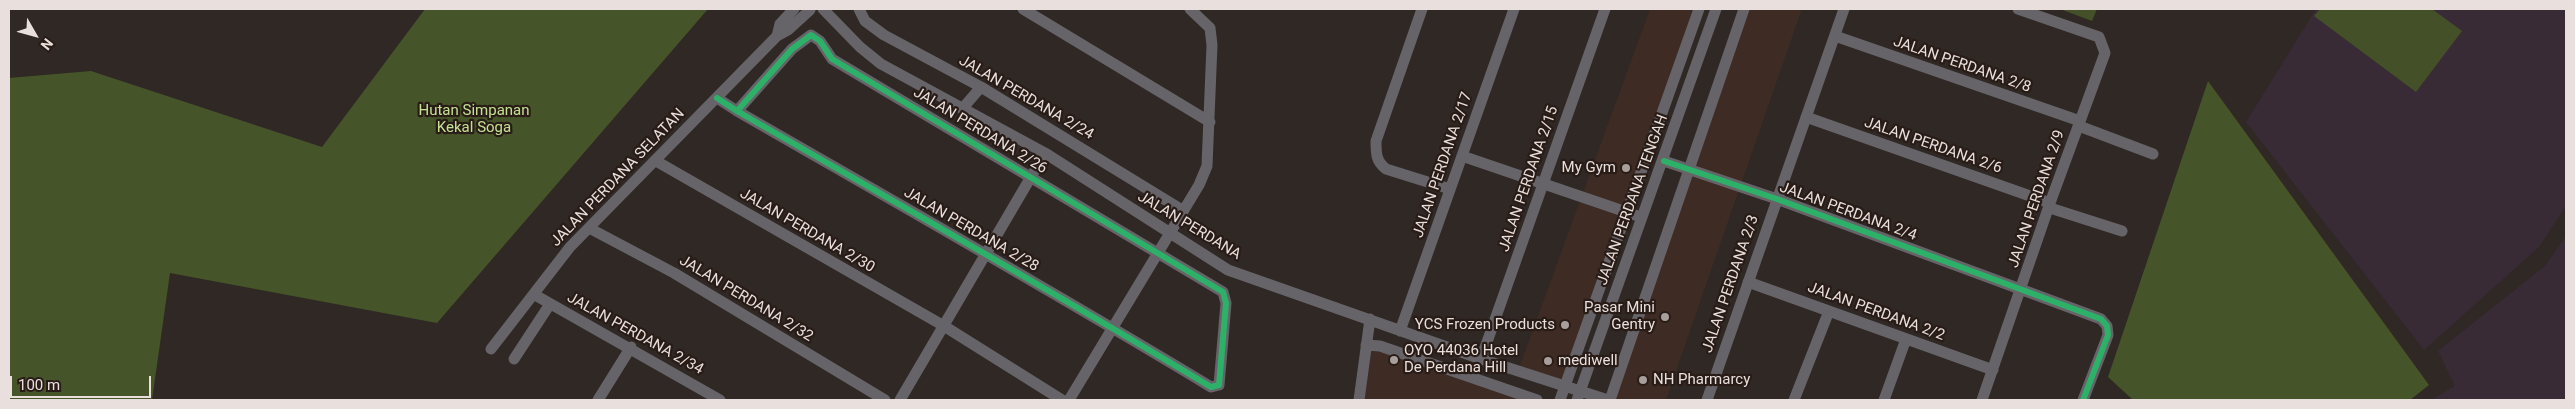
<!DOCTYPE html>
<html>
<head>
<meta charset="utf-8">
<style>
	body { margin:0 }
	#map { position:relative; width:2575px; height:409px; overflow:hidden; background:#2f2825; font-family:Roboto,sans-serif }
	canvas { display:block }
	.frame { position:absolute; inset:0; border:10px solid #e9dfdc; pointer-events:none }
	.north { position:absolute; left:10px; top:10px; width:50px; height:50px; -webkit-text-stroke:4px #291c17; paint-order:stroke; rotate:128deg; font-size:14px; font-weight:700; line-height:20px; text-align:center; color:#e9dfdc }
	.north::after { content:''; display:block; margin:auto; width:18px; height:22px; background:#e9dfdc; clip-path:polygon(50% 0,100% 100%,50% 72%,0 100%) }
	.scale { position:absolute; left:10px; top:376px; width:141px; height:22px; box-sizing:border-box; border:2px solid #e9dfdc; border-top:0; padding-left:6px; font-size:15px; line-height:18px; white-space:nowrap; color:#e9dfdc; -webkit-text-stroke:4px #291c17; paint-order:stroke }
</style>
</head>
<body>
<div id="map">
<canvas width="2575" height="409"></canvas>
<div class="frame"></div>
<div class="north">N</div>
<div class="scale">100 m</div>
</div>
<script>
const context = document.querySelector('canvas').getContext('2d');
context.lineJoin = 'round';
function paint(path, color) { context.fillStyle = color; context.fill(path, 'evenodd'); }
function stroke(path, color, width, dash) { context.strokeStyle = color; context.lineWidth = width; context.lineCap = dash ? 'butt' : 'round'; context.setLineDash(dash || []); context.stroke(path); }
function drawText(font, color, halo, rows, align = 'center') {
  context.font = font + ' Roboto,sans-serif'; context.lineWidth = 4.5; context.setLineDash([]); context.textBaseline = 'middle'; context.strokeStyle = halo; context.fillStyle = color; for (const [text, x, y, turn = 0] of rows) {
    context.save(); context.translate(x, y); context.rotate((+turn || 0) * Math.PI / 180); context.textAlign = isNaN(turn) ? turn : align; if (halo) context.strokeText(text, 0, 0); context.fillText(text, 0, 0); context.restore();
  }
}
paint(new Path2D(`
	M1650,9H1702L1567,392L1516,376Z
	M1740,9H1802L1666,400H1606Z
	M1363,342L1491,380L1547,400H1355Z`), '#3d2b24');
paint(new Path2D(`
	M2316,9H2566V206L2539,247L2424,350L2246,122Z
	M2566,236V400H2431L2455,386L2438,351L2545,266Z`), '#382b36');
paint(new Path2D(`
	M2060,9H2097L2092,21Z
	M2320,9H2432L2462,31L2416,92L2314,16Z`), '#435028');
paint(new Path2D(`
	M425,9H708L437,323L170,273L152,400H9V78L91,71L322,147Z
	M2208,81L2429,385L2410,400H2133L2108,377Z`), '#465429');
stroke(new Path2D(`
	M823,9L860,47L881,64L1045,153L1228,270L1481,359L1608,400
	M859,9L865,21L884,35L981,87L1182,210
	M1023,9L1210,122
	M1422,9L1376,141C1376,154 1376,161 1386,169L1450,189
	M777,36L780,24L794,9
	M1835,36L2080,121
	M717,98L737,111C895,202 1054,292 1211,387L1219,385L1226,303L1223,292L832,59L820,41L811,35L792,49L737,111
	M962,109L981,87
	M1806,117L2050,203
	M2079,126L2153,154
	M1462,156L1635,215
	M656,161L944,326L1062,400
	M1664,161L1777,199L2101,319L2107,326L2108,335L2083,400
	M2050,208L2122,231
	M589,228L674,273L885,400
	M1748,282L1993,370
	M535,295L720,400
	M1400,331L1514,9
	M1366,345L1380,346L1537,400
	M491,349L570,247L777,36L788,30L810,10
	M514,359L550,304
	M1481,359L1605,9
	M598,400L631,347
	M900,400L1045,153
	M1069,400L1199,185L1207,166L1212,45L1210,28L1190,9
	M1359,400L1370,319
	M1560,400L1699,9
	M1577,400L1716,9
	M1610,400L1744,9
	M1707,400L1844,9
	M1794,400L1829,311
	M1884,400L1906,339
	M1982,400L2050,203L2105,53L2099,37L2018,9`), '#666468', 11);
stroke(new Path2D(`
	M717,98L737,111C895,202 1054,292 1211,387L1219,385L1226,303L1223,292L832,59L820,41L811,35L792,49L737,111
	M1664,161L1777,199L2101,319L2107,326L2108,335L2083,400`), '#2db169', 6);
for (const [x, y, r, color] of [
	[1626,168,5,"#a89f9c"],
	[1665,317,5,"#a89f9c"],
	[1565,325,5,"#a89f9c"],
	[1394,360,5,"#a89f9c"],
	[1548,361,5,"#a89f9c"],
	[1643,380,5,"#a89f9c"]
]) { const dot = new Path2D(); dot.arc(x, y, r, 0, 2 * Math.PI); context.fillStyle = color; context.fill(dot); stroke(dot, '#291c17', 2); }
drawText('15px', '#e9dfdc', '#291c17', [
	["JALAN PERDANA 2/8",1962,65,19],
	["JALAN PERDANA 2/24",1026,98,30],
	["JALAN PERDANA 2/26",980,131,31],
	["JALAN PERDANA 2/6",1933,146,19],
	["JALAN PERDANA 2/17",1443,165,-71],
	["JALAN PERDANA SELATAN",618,178,-46],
	["JALAN PERDANA 2/15",1529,179,-71],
	["JALAN PERDANA 2/9",2037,199,-71],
	["JALAN PERDANA TENGAH",1633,200,-70],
	["JALAN PERDANA 2/4",1848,212,20],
	["JALAN PERDANA",1189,226,31],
	["JALAN PERDANA 2/28",971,230,30],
	["JALAN PERDANA 2/30",807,231,30],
	["JALAN PERDANA 2/3",1731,284,-71],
	["JALAN PERDANA 2/32",746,299,31],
	["JALAN PERDANA 2/2",1876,312,20],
	["JALAN PERDANA 2/34",635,334,29]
]);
drawText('15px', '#c4e193', '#291c17', [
	["Hutan Simpanan",474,111],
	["Kekal Soga",474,128]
]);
drawText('15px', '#e9dfdc', '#291c17', [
	["My Gym",1616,168],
	["Pasar Mini",1655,308],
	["Gentry",1655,325],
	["YCS Frozen Products",1555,325],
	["OYO 44036 Hotel",1404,351,"left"],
	["De Perdana Hill",1404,368,"left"],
	["mediwell",1558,361,"left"],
	["NH Pharmarcy",1653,380,"left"]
], 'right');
</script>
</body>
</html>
